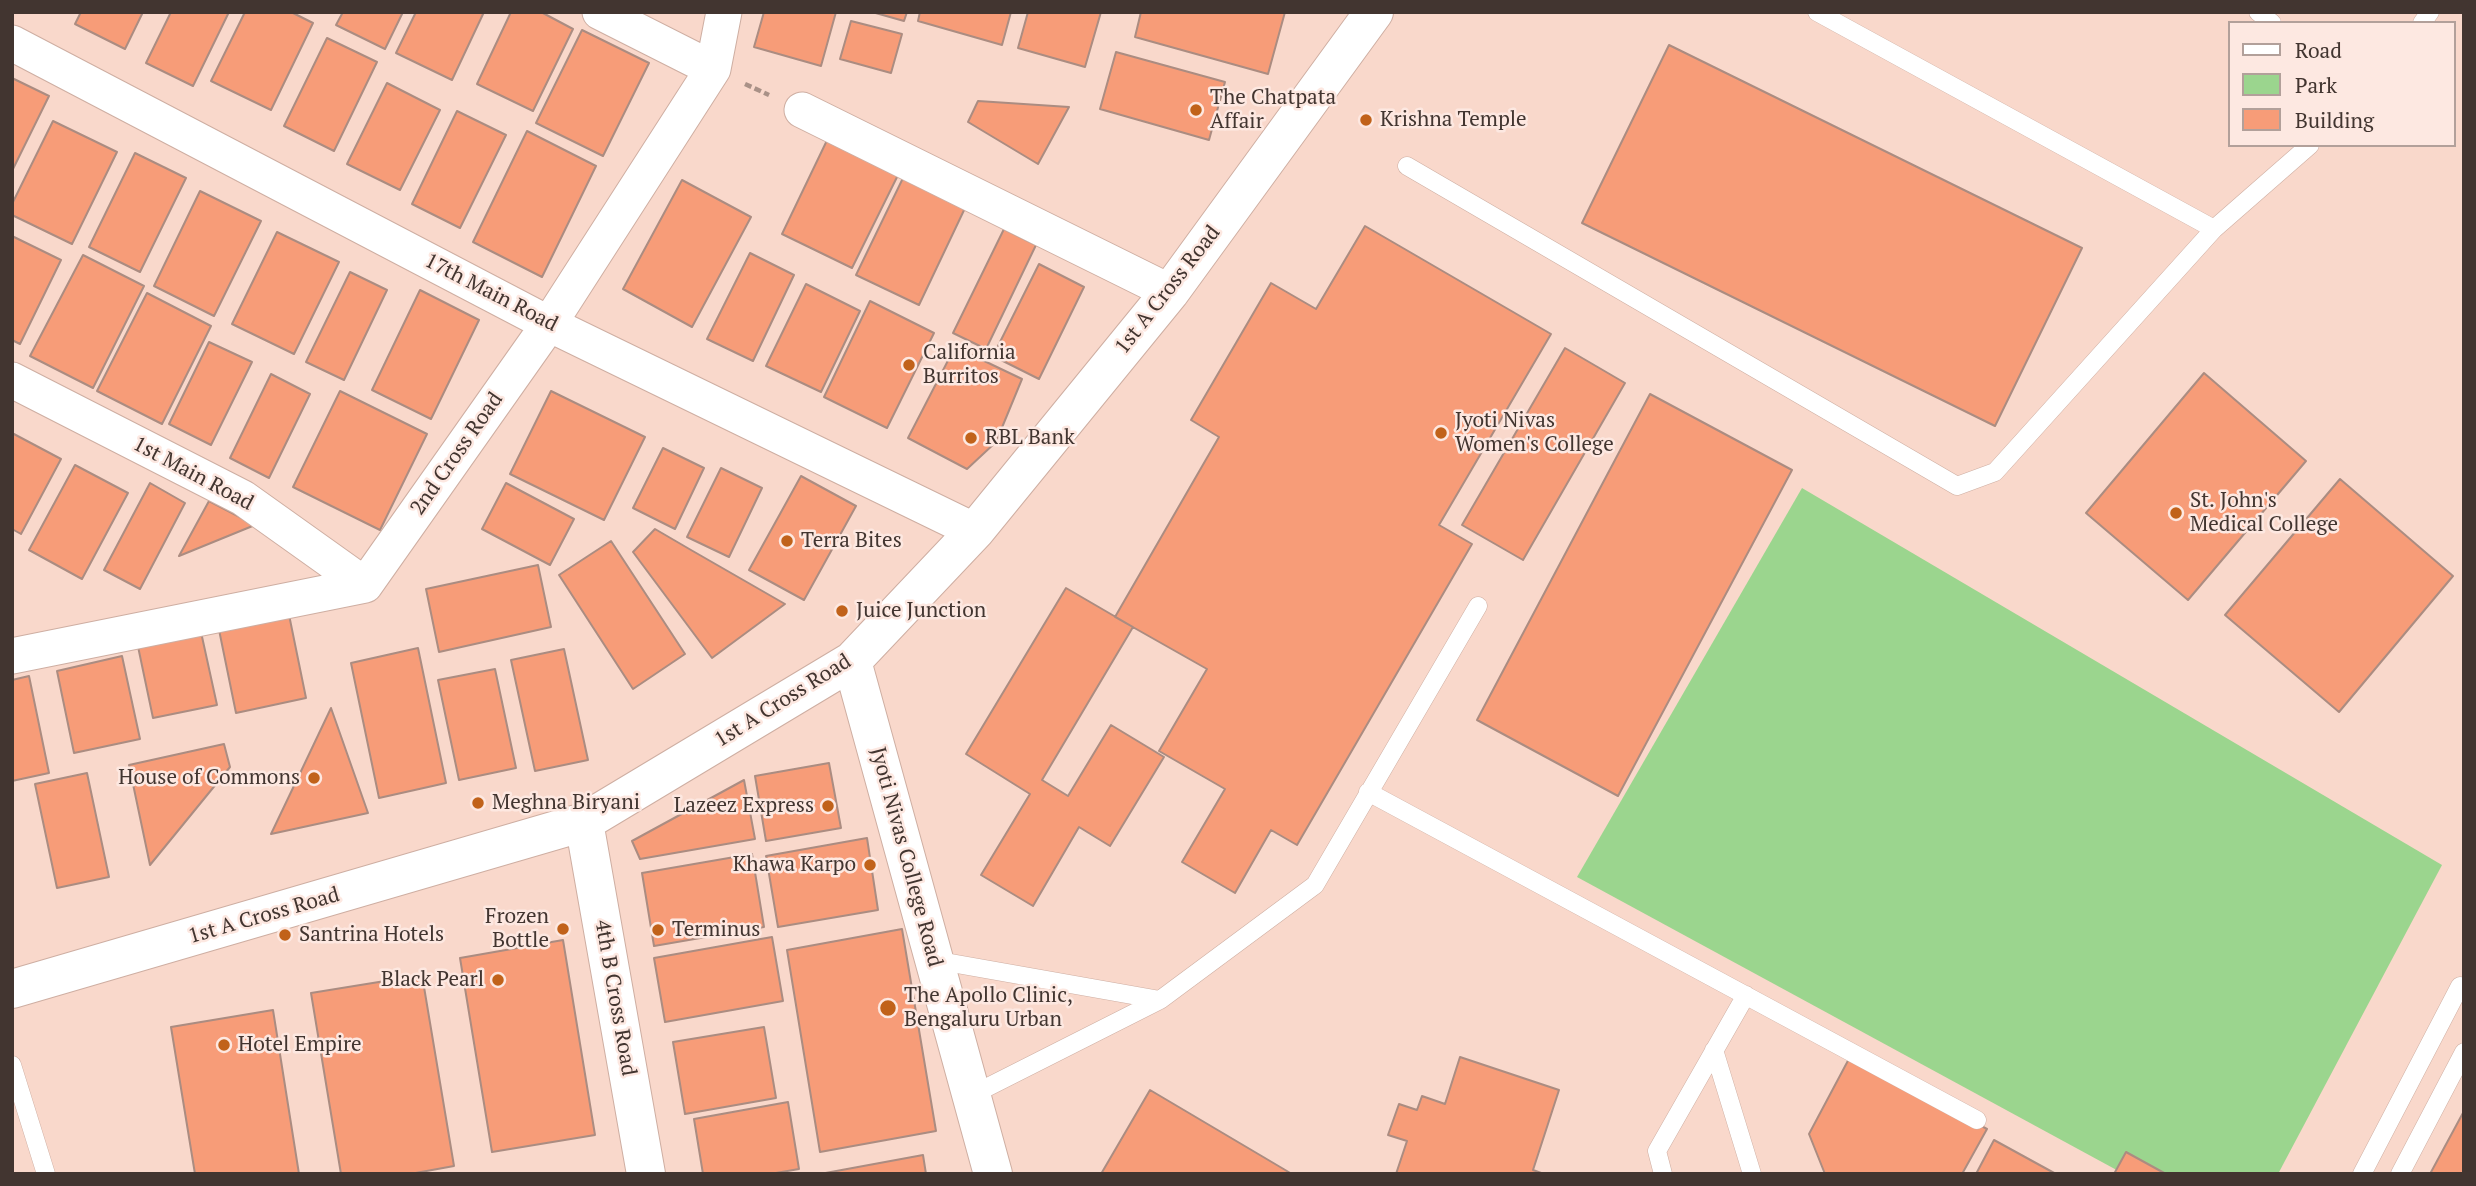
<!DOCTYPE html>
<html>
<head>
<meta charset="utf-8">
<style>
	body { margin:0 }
	#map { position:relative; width:2476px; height:1186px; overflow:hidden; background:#f9d8cb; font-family:"PT Serif",serif }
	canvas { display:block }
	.frame { position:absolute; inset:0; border:14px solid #423530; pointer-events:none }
	.legend { position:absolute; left:2228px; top:21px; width:228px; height:126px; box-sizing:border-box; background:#fde8e1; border:2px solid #b2a09a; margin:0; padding:9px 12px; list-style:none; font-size:21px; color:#423530 }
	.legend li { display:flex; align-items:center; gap:14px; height:35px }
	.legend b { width:35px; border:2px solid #b2a09a }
</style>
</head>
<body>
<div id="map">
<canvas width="2476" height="1186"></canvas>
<div class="frame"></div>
<ul class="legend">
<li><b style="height:9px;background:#fff"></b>Road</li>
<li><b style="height:19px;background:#9bd58e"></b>Park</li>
<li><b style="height:19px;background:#f79c78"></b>Building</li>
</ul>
</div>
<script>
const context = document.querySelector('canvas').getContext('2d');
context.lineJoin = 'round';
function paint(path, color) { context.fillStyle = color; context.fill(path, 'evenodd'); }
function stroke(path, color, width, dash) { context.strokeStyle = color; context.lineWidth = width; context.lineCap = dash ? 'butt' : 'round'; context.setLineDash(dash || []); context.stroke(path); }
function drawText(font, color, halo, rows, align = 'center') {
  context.font = font + ' "PT Serif",serif'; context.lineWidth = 5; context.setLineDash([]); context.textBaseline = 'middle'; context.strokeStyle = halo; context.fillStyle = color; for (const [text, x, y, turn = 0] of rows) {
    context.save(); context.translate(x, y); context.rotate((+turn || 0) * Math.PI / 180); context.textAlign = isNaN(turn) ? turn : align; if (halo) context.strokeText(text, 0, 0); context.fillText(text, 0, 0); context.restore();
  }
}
paint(new Path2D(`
	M1802,488L2442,865L2278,1174H2124L1577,877Z`), '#9bd58e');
const building = new Path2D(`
	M81,12H143L125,49L75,24Z
	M171,12H229L193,86L146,63Z
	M245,12H291L313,23L271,110L211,81Z
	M343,12H403L385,49L336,25Z
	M416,12H484L452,80L396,53Z
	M511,12H541L573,29L533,111L477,84Z
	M764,12H836L821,66L754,47Z
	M872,12H907L904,21Z
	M920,12H1011L1002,45L918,21Z
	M1028,12H1101L1085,67L1018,48Z
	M1141,12H1285L1268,74L1135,37Z
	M851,21L902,34L891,73L840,59Z
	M582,30L649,63L603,156L536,123Z
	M327,38L377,62L334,151L284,126Z
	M1669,45L2082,248L1995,426L1582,223Z
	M1116,52L1225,82L1209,140L1100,109Z
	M12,78L49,96L12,171Z
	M387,83L440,110L400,190L347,164Z
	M978,101L1069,107L1038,164L968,122Z
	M457,111L506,135L460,228L412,204Z
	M53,121L117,152L72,244L12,215V204Z
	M527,131L596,166L542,277L473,242Z
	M831,132L902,167L852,268L782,234Z
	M135,153L186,178L140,272L89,247Z
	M904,176L966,206L919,305L856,275Z
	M682,180L751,217L692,327L623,289Z
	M200,191L261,221L214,316L154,286Z
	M1365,226L1551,334L1439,525L1472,544L1297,845L1271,830L1235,893L1182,862L1225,789L1159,751L1207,669L1115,617L1219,437L1191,420L1271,283L1316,309Z
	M1004,229L1036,245L986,349L953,333Z
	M277,232L339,262L294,354L232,324Z
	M12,236L61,260L20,344L12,340Z
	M750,253L794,275L753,361L707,339Z
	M83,255L144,286L93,388L30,356Z
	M1039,264L1084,287L1039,379L993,356Z
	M350,272L387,290L344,380L306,362Z
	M806,284L860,311L821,392L766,366Z
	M420,290L479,320L431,419L372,390Z
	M147,293L211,326L162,424L97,391Z
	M870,301L934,333L887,428L824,397Z
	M209,342L252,362L211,445L169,424Z
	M955,347L1022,379L996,442L967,469L908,438Z
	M1565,348L1625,383L1523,560L1462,525Z
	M2204,373L2306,461L2188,600L2086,513Z
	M271,374L310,394L269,478L230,458Z
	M340,391L427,434L380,530L293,487Z
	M551,391L645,437L604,520L510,474Z
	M1650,394L1792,470L1618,796L1477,720Z
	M12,433L61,459L21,534L12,529Z
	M663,448L704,468L675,529L633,508Z
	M75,465L128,493L82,579L29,550Z
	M721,468L762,488L729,557L687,537Z
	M801,476L856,506L804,600L749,570Z
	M2340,479L2453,576L2339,712L2225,615Z
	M150,483L185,503L140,589L104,570Z
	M506,483L574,519L550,565L482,529Z
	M209,501L255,525L179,556Z
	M655,529L691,550L785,604L712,658L633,552Z
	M611,541L685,654L633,689L559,575Z
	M538,565L551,627L439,652L426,589Z
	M1066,588L1133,627L1042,780L1068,796L1111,725L1164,757L1110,846L1079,827L1033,906L981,875L1030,794L966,754Z
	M287,605L306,698L236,713L217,620Z
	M199,623L217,705L153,718L136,637Z
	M418,648L446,783L379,798L351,663Z
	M564,649L588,760L535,771L511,660Z
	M122,656L140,739L74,753L57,671Z
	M495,669L516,768L459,780L438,680Z
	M29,676L49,773L12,781V680Z
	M331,708L368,813L271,834L303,767Z
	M224,744L230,767L150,865L129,765Z
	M829,763L841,828L766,841L755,776Z
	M87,773L109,877L57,888L35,784Z
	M744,780L755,839L640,859L632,841Z
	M867,838L878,910L778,927L766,856Z
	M752,854L764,927L654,946L642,873Z
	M902,929L936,1131L820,1152L787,950Z
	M772,937L783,1001L665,1022L654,958Z
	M563,940L595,1135L492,1152L460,958Z
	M422,975L454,1166L410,1174H341L311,993Z
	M273,1010L299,1174H195L171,1027Z
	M764,1027L776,1098L685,1114L673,1042Z
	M1851,1055L1987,1129L1962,1174H1825L1809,1134Z
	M1460,1057L1559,1090L1533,1170L1544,1174H1396L1407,1141L1388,1135L1399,1104L1417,1110L1422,1096L1445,1104Z
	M1150,1090L1292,1174H1101Z
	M788,1102L799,1169L770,1174H703L694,1119Z
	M2464,1111V1174H2430Z
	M1994,1140L2056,1174H1976Z
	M2126,1152L2166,1174H2114Z
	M923,1155L926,1174H820Z`);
paint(building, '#f79c78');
stroke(building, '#ab8c81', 2);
const service = new Path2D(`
	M1817,12L2214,229
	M2258,12L2272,23
	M2422,23L2430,12
	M1407,166L1957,486L1995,472L2214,229L2310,145
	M1368,792L1977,1120
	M934,960L1160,1000L972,1095
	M1160,1000L1315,885L1478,606
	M1714,1050L1752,1174
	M12,1065L46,1174
	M1663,1174L1657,1151L1746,995
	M2362,1174L2460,986
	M2400,1174L2464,1052`);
const minor = new Path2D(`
	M600,12L713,69
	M12,43L549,324L975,531
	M802,110L1170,292
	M12,380L243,498L365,585
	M12,656L365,585L549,324L713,69L724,12`);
const tertiary = new Path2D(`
	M852,661L993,1174
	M584,822L646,1174
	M12,989L584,822L852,661L975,531L1170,292L1374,12`);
stroke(service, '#ceaea2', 19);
stroke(minor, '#ceaea2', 37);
stroke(tertiary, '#ceaea2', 40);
stroke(new Path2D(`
	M745,84L769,95`), '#a99187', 4.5, [7, 3.5]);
stroke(service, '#fff', 18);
stroke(minor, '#fff', 35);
stroke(tertiary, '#fff', 38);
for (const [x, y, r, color] of [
	[1196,110,7,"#c1621a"],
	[1366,120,7,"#c1621a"],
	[909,365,7,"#c1621a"],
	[1441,433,7,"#c1621a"],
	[971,438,7,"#c1621a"],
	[2176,513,7,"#c1621a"],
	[787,541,7,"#c1621a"],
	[842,611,7,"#c1621a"],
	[314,778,7,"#c1621a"],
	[478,803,7,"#c1621a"],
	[828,806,7,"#c1621a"],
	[870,865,7,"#c1621a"],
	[563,929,7,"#c1621a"],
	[658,930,7,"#c1621a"],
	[285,935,7,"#c1621a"],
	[498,980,7,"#c1621a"],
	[888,1008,9,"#c1621a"],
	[224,1045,7,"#c1621a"]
]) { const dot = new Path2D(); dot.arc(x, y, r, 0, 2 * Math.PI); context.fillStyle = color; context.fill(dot); stroke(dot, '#fde8e1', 2.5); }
drawText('21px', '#423530', '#fde8e1', [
	["The Chatpata",1210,98],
	["Affair",1210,122],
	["Krishna Temple",1380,120],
	["California",923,353],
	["Burritos",923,377],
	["Jyoti Nivas",1455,421],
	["Women's College",1455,445],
	["RBL Bank",985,438],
	["St. John's",2190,501],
	["Medical College",2190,525],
	["Terra Bites",801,541],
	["Juice Junction",856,611],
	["House of Commons",300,778,"right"],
	["Meghna Biryani",492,803],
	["Lazeez Express",814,806,"right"],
	["Khawa Karpo",856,865,"right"],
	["Frozen",549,917,"right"],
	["Bottle",549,941,"right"],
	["Terminus",672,930],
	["Santrina Hotels",299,935],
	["Black Pearl",484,980,"right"],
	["The Apollo Clinic,",904,996],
	["Bengaluru Urban",904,1020],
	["Hotel Empire",238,1045]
], 'left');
drawText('21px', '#423530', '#fde8e1', [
	["1st A Cross Road",1168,290,-52],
	["17th Main Road",491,293,27],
	["2nd Cross Road",457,454,-55],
	["1st Main Road",193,474,28],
	["1st A Cross Road",783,701,-32],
	["Jyoti Nivas College Road",906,857,75],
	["1st A Cross Road",264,916,-16],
	["4th B Cross Road",615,998,80]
]);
</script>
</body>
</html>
